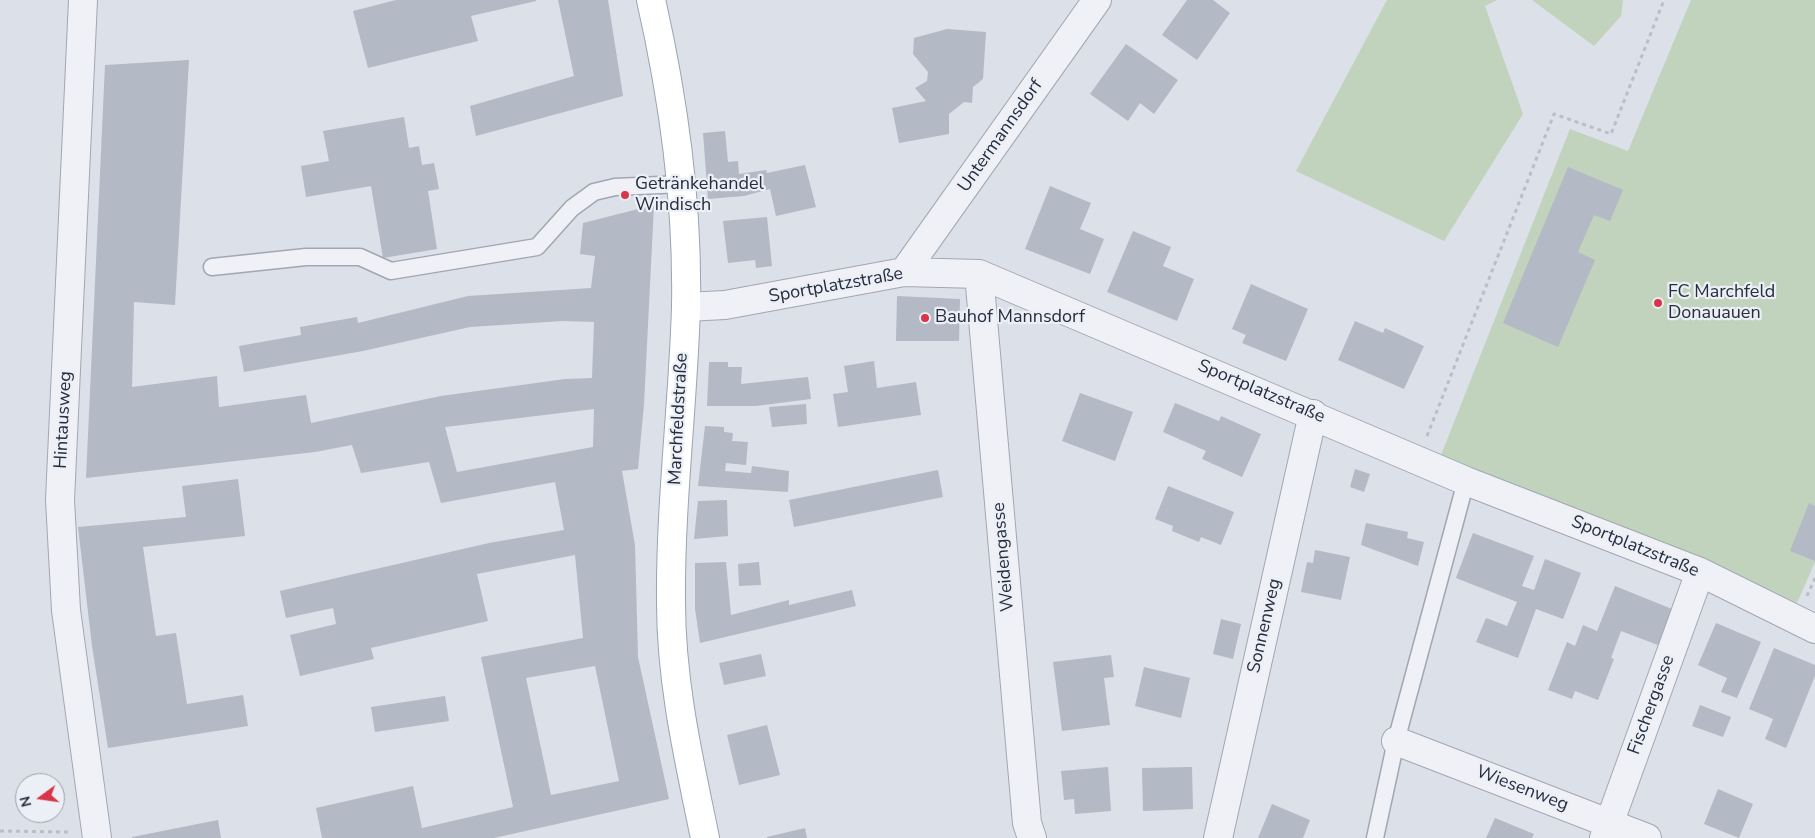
<!DOCTYPE html>
<html>
<head>
<meta charset="utf-8">
<style>
	body { margin:0 }
	#map { position:relative; width:1815px; height:838px; overflow:hidden; background:#dce0e8; font-family:"Nunito Sans",sans-serif }
	canvas { display:block }
	.north { position:absolute; left:15px; top:773px; width:50px; height:50px; box-sizing:border-box; background:#eceff5; border:1px solid #9ca1ac; border-radius:50%; rotate:256deg; font-size:14px; font-weight:700; line-height:20px; text-align:center; color:#252d3f }
	.north::after { content:''; display:block; margin:auto; width:18px; height:22px; background:#d83648; clip-path:polygon(50% 0,100% 100%,50% 72%,0 100%) }
</style>
</head>
<body>
<div id="map">
<canvas width="1815" height="838"></canvas>
<div class="north">N</div>
</div>
<script>
const context = document.querySelector('canvas').getContext('2d');
context.lineJoin = 'round';
function paint(path, color) { context.fillStyle = color; context.fill(path, 'evenodd'); }
function stroke(path, color, width, dash) { context.strokeStyle = color; context.lineWidth = width; context.lineCap = dash ? 'butt' : 'round'; context.setLineDash(dash || []); context.stroke(path); }
function drawText(font, color, halo, rows, align = 'center') {
  context.font = font + ' "Nunito Sans",sans-serif'; context.lineWidth = 4.5; context.setLineDash([]); context.textBaseline = 'middle'; context.strokeStyle = halo; context.fillStyle = color; for (const [text, x, y, turn = 0] of rows) {
    context.save(); context.translate(x, y); context.rotate((+turn || 0) * Math.PI / 180); context.textAlign = isNaN(turn) ? turn : align; if (halo) context.strokeText(text, 0, 0); context.fillText(text, 0, 0); context.restore();
  }
}
paint(new Path2D(`
	M1387,0H1497L1485,6L1523,114L1444,241L1296,171Z
	M1532,0H1623L1621,16L1594,46Z
	M1691,0H1815V562L1797,603L1441,455L1570,129L1628,151Z`), '#c1d2bd');
paint(new Path2D(`
	M396,0H536V1L471,16L478,41L368,68L353,11Z
	M558,0H608L623,96L476,136L470,106L574,76Z
	M1187,0H1213L1230,13L1197,60L1162,35Z
	M947,29L986,32L983,79L973,87L972,103L964,102L949,114V134L899,143L892,108L926,101L915,88L927,81L928,72L913,54L914,38Z
	M1126,44L1178,80L1154,114L1140,103L1128,121L1090,94Z
	M189,60L175,305L134,302L132,387L217,376L219,407L306,395L311,423L441,396L565,379L592,378L594,322L563,321L470,327L363,351L244,372L239,346L301,335L300,327L357,317L358,323L468,296L591,288L595,256L580,254L583,223L654,205L644,404L638,469L622,471L635,545L638,657L669,799L494,838H322L316,808L413,786L422,828L513,807L481,657L583,638L575,555L477,574L488,621L371,648L374,659L300,676L290,635L336,624L333,608L286,618L280,591L489,543L564,530L555,482L441,503L429,462L361,473L352,445L315,452L86,478L105,65ZM594,409L593,447L457,472L445,427ZM595,666L619,781L551,795L526,678Z
	M404,117L409,148L419,146L422,165L434,163L439,189L428,191L437,249L383,258L371,186L306,197L301,166L329,161L323,131Z
	M725,131L728,162L738,161L739,174L766,170L767,173L805,165L816,207L776,216L770,189L744,196L708,199L703,133Z
	M1568,167L1623,190L1610,221L1594,215L1578,252L1595,260L1558,347L1503,323Z
	M1050,186L1091,203L1080,229L1104,239L1090,274L1025,249Z
	M767,217L772,266L756,268L755,260L728,263L723,221Z
	M1133,231L1171,247L1163,266L1194,279L1177,321L1107,292Z
	M1251,284L1308,309L1286,361L1242,343L1246,335L1232,329Z
	M897,296L960,299L959,341H896Z
	M1355,321L1383,333L1385,328L1424,346L1404,389L1338,360Z
	M874,361L877,388L916,382L921,415L838,427L833,394L848,392L844,366Z
	M709,362H728V367H742L741,384L808,377L811,399L756,406H707Z
	M1080,393L1133,412L1115,461L1062,441Z
	M1175,403L1219,421L1221,416L1261,434L1242,477L1202,459L1206,451L1163,432Z
	M806,404L807,424L772,427L769,407Z
	M705,426L724,427V432L733,433L732,441L748,442L746,465L726,463L725,471L751,473L752,466L789,471L788,492L698,486Z
	M1355,469L1370,474L1364,492L1350,487Z
	M938,470L943,497L794,527L789,500Z
	M238,479L245,536L143,547L156,636L176,633L187,704L243,695L248,726L108,748L92,646L78,527L186,517L182,486Z
	M1168,486L1234,512L1221,545L1201,537L1199,542L1172,531L1173,526L1155,519Z
	M727,500L728,536L694,539L698,501Z
	M1809,503L1815,506V561L1790,551Z
	M1366,523L1408,532L1407,538L1424,542L1418,566L1361,545Z
	M1473,533L1534,556L1522,586L1534,590L1545,559L1581,573L1563,619L1536,609L1518,658L1476,642L1486,618L1507,626L1517,602L1456,578Z
	M1315,550L1350,557L1341,600L1301,592L1307,562L1313,563Z
	M726,562L731,615L789,600V605L852,590L856,606L700,643L695,609V563Z
	M759,562L761,585L739,586L738,564Z
	M1615,586L1672,609L1658,645L1621,631L1611,658L1614,659L1598,700L1575,691L1572,699L1548,690L1567,642L1575,646L1583,625L1597,631Z
	M1221,619L1241,624L1233,659L1213,654Z
	M1716,623L1761,642L1737,698L1721,692L1727,678L1698,665Z
	M1774,648L1815,665V676L1786,748L1765,739L1773,719L1749,709Z
	M761,654L766,676L724,685L719,663Z
	M1111,655L1114,677L1104,678L1110,725L1062,731L1053,662Z
	M1144,667L1190,678L1181,718L1135,706Z
	M445,696L449,721L375,732L371,707Z
	M1700,705L1731,717L1723,737L1692,726Z
	M767,725L780,775L739,785L727,735Z
	M1108,767L1111,811L1075,814L1074,799L1064,800L1061,771Z
	M1192,767L1193,809L1143,811L1142,768Z
	M1718,789L1753,804L1739,838L1704,824Z
	M1272,804L1310,820L1303,838H1258Z
	M1495,818L1534,834L1532,838H1486Z
	M218,820L221,838H132V837Z
	M805,828L807,838H767V837Z`), '#b3b9c5');
const lane = new Path2D(`
	M212,267L306,257H360L391,271L537,247L572,208L594,192L615,187L683,184
	M1375,838L1396,741L1466,481`);
const street = new Path2D(`
	M83,0L60,500L66,610L97,838
	M904,272L1097,0
	M979,274L1027,823L1032,838
	M686,307L725,305L904,272L979,274L1466,481L1700,572L1815,629
	M1396,741L1647,838
	M1218,838L1313,414
	M1604,838L1700,572`);
const primary = new Path2D(`
	M651,0C674,101 688,203 686,307C683,406 670,504 671,603C671,683 689,760 705,838`);
stroke(lane, '#a1a7b2', 19);
stroke(street, '#a1a7b2', 30);
stroke(primary, '#9ba4b4', 30);
stroke(new Path2D(`
	M1427,436L1554,114L1611,134L1664,0
	M1807,596L1815,578
	M0,831L68,832`), '#babec6', 3, [4, 4]);
stroke(lane, '#eff1f6', 16);
stroke(street, '#eff1f6', 28);
stroke(primary, '#fff', 28);
for (const [x, y, r, color] of [
	[625,195,5,"#d83648"],
	[1658,303,5,"#d83648"],
	[925,318,5,"#d83648"]
]) { const dot = new Path2D(); dot.arc(x, y, r, 0, 2 * Math.PI); context.fillStyle = color; context.fill(dot); stroke(dot, '#eceff5', 2); }
drawText('18px', '#252d3f', '#eceff5', [
	["Untermannsdorf",1001,136,-55],
	["Sportplatzstraße",836,286,-10],
	["Sportplatzstraße",1261,392,23],
	["Marchfeldstraße",679,419,-87],
	["Hintausweg",64,420,-87],
	["Sportplatzstraße",1635,547,22],
	["Weidengasse",1004,557,-95],
	["Sonnenweg",1265,626,-77],
	["Fischergasse",1652,705,-70],
	["Wiesenweg",1522,789,21]
]);
drawText('18px', '#252d3f', '#eceff5', [
	["Getränkehandel",635,185],
	["Windisch",635,206],
	["FC Marchfeld",1668,293],
	["Donauauen",1668,314],
	["Bauhof Mannsdorf",935,318]
], 'left');
</script>
</body>
</html>
